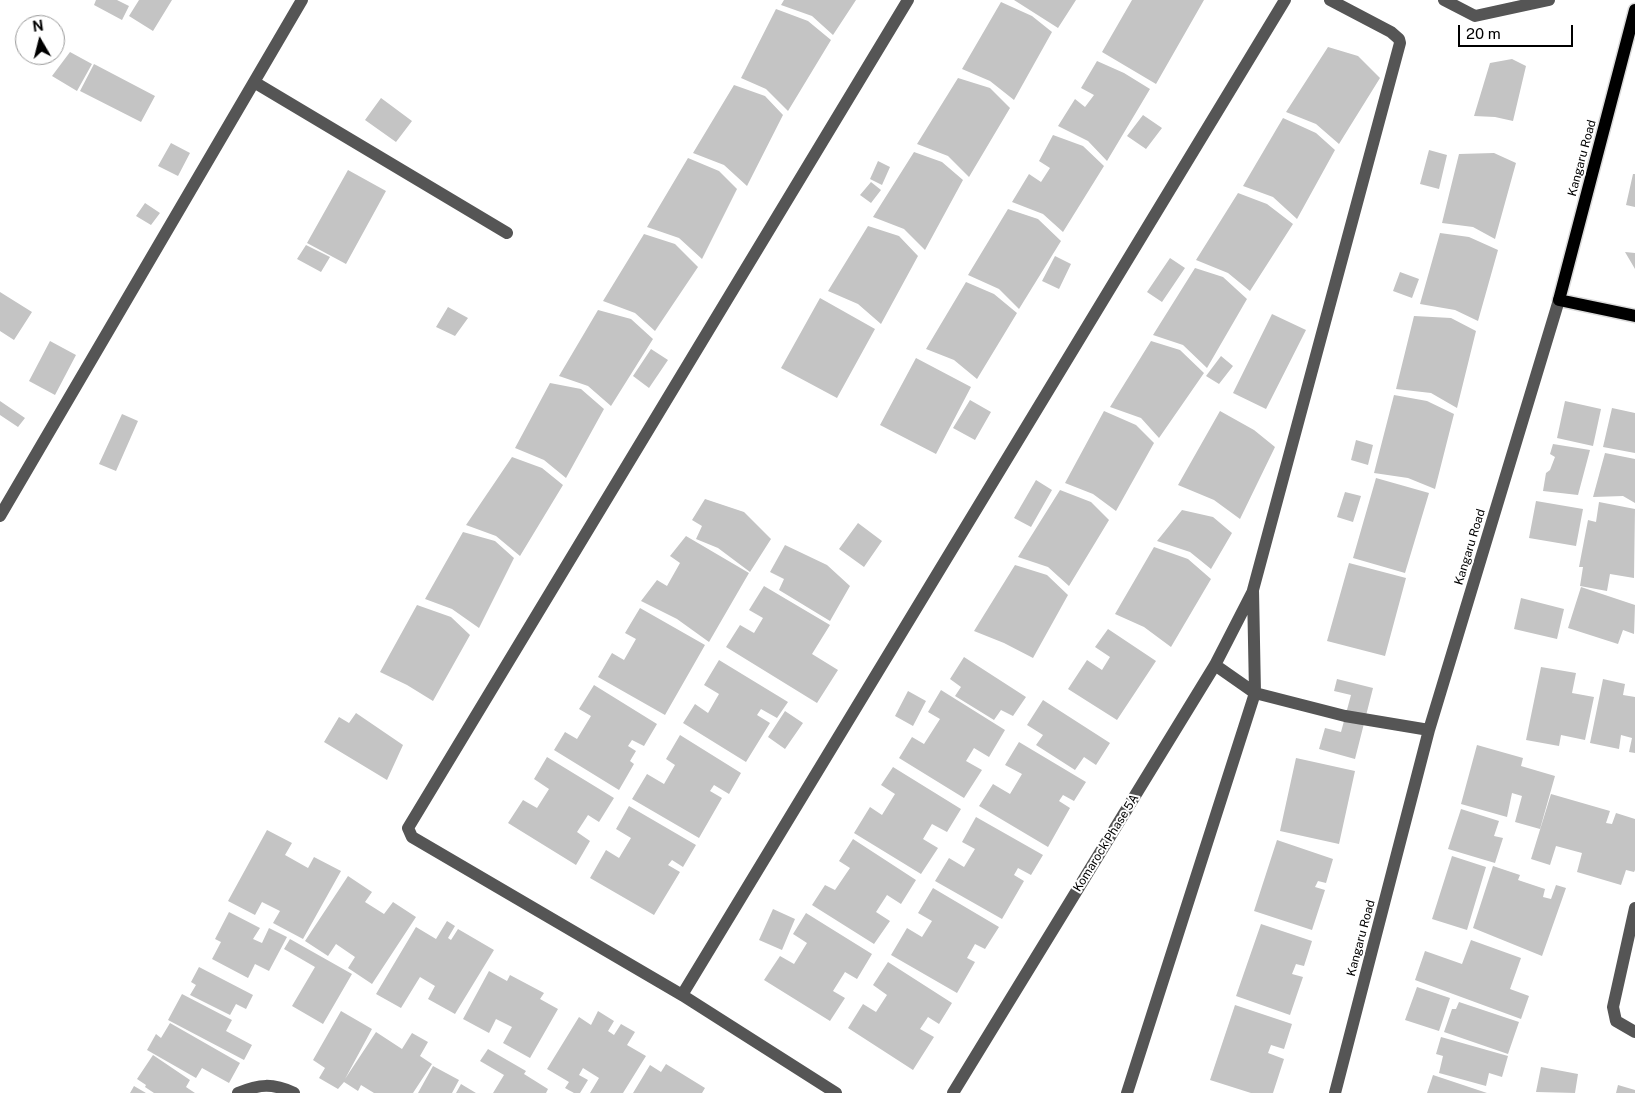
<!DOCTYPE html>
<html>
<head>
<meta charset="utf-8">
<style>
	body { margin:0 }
	#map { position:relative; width:1635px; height:1093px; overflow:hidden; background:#fff; font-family:"Public Sans",sans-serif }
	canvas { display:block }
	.north { position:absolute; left:15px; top:15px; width:50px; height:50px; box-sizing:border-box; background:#fff; border:1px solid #999; border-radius:50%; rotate:352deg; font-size:14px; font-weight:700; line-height:20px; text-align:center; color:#000 }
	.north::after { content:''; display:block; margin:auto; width:18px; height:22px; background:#000; clip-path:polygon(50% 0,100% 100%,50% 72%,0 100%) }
	.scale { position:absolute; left:1458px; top:25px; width:115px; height:22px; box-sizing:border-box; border:2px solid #000; border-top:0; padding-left:6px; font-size:15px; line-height:18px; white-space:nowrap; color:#000; -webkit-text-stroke:4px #fff; paint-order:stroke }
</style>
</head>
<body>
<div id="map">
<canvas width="1635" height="1093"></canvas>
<div class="north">N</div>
<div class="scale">20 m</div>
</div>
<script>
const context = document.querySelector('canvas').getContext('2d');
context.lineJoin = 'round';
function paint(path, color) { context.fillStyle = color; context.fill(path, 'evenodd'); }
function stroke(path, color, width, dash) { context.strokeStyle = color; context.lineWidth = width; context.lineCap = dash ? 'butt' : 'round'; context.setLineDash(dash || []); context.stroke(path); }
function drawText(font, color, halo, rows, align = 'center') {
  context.font = font + ' "Public Sans",sans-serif'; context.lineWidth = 4; context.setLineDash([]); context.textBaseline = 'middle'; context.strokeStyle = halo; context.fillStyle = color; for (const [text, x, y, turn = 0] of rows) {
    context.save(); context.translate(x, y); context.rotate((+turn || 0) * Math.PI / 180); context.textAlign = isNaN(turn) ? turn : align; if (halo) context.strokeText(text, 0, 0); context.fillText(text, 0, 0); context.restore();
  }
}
paint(new Path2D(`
	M96,0H117L129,6L122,20L94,5Z
	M139,0H172L153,31L129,16Z
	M784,0H856L833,35L812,16L781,5Z
	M1014,0H1076L1058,28Z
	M1132,0H1204L1156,84L1102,52Z
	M1001,2L1032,16L1052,32L1014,100L990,81L962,69Z
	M776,9L808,21L831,40L788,111L766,89L741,78Z
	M1328,47L1358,56L1380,78L1339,144L1316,124L1286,112Z
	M70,52L92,64L77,91L52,76Z
	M1512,59L1526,66L1513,121L1495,117L1474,116L1490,63Z
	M1097,61L1124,73L1150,89L1107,161L1088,141L1058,126L1075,99L1085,107L1094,95L1081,88Z
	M94,64L155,96L141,122L80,91Z
	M958,78L990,88L1010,108L969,177L948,156L917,144Z
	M734,85L765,96L783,115L747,186L724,165L693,153Z
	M381,98L412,121L396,142L365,120Z
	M1143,115L1162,128L1146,149L1127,136Z
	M1283,118L1316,133L1335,150L1297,219L1273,197L1243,186Z
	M1053,135L1083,146L1104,166L1063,232L1043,214L1012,202L1029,174L1041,182L1050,168L1039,161Z
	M171,143L190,153L178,176L158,166Z
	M1429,150L1447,155L1439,189L1420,184Z
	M914,152L942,162L963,180L925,250L904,229L873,217Z
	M1494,153L1516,163L1495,239L1473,227L1442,223L1459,154Z
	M688,158L719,171L737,189L702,259L679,238L647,227Z
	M878,161L890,167L882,185L870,179Z
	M348,170L386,191L346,264L307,243Z
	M1633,174H1635V207L1626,205Z
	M871,182L881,190L871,203L860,195Z
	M1238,193L1267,204L1293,224L1250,291L1228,273L1196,260Z
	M145,203L160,213L151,225L136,216Z
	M1008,209L1038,219L1061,241L1019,309L999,289L968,275Z
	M868,226L899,236L918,256L881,324L858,304L828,291Z
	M1440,233L1469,237L1498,250L1478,321L1455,310L1420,304Z
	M644,234L675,244L698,267L655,331L635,313L603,301Z
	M306,245L330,257L321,272L297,259Z
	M1625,252L1635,253V269Z
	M1055,256L1071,264L1059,289L1042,281Z
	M1170,258L1185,268L1162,302L1147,292Z
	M1195,268L1223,277L1247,299L1207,368L1183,345L1153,335Z
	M1400,272L1419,279L1412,298L1393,291Z
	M966,282L994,294L1017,313L977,379L954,360L926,349Z
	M0,292L32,312L14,340L0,331Z
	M820,298L875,329L837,398L781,368Z
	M448,307L468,318L455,336L436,327Z
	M598,310L631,319L653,339L611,406L588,386L559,376Z
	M1272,314L1306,330L1266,409L1233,393Z
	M1414,316L1451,318L1476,331L1457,408L1431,393L1396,389Z
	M50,341L76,355L55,395L29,381Z
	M1151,341L1180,350L1204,373L1159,438L1141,418L1110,407Z
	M651,349L668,360L649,388L633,376Z
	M1221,356L1233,366L1219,384L1206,376Z
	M916,358L971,387L936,454L880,425Z
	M550,383L581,389L604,409L566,478L544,460L515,448Z
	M1394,395L1427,401L1454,414L1435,489L1408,478L1374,473Z
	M970,400L991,412L975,440L953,428Z
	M0,401L25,418L18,427L0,415Z
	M1565,401L1601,409L1593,446L1557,438Z
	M1612,408L1635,413V453L1603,447Z
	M1104,411L1136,425L1154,443L1116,511L1093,494L1065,483Z
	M1220,411L1254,430L1275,447L1240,519L1214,500L1178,485Z
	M122,414L138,421L116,471L99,464Z
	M1356,440L1373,445L1368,465L1351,460Z
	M1553,444L1590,450L1578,495L1543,491L1546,473L1550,470L1555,457L1550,454Z
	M1605,453L1635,459V503L1623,496L1593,497Z
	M512,457L542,468L563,485L520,556L496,536L466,525Z
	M1376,478L1429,493L1405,573L1353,558Z
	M1036,480L1052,490L1031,527L1014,518Z
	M1060,490L1091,502L1109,520L1069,586L1048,567L1018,557Z
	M1345,492L1361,496L1353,522L1337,517Z
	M705,499L744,512L771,539L750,572L718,548L696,539L702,526L692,520Z
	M1536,501L1583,509L1576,546L1529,538Z
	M1599,502L1635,509L1634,578L1610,574L1607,591L1580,586L1583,567H1579L1588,520L1596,522Z
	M1182,510L1213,517L1232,533L1211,569L1190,552L1157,541Z
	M858,523L882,541L864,567L839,549Z
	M463,532L495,541L514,558L479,628L452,609L425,599Z
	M686,536L749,573L709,642L677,619L641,601L657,580L667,586L680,563L670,556Z
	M785,545L827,565L850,586L830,621L779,590L784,579L770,572Z
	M1154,547L1188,559L1211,579L1171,647L1144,627L1115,614Z
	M1349,563L1406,578L1385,656L1327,641Z
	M1015,565L1047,575L1068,595L1033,658L1004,643L974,631Z
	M764,586L830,625L812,654L838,670L817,703L726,647L740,625L754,633L763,618L749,610Z
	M1581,587L1635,605L1634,634L1623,630L1618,644L1568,628Z
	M1521,598L1564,609L1557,639L1514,629Z
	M417,605L451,617L470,635L433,701L407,685L380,672Z
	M640,608L705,645L665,715L598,677L612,653L624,660L636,639L625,633Z
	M1108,629L1156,661L1117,720L1068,689L1087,660L1102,670L1110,657L1095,647Z
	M964,657L1026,697L1013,716L1001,710L994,720L955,696L961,687L950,679Z
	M719,660L788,702L777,718L761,709L757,715L770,723L746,762L683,723L695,704L708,713L719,694L704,685Z
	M1541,667L1576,673L1572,693L1594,697L1585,740L1561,735L1559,746L1526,740Z
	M1337,679L1373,688L1355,759L1319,749L1325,728L1341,732L1351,695L1334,691Z
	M1603,679L1625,684L1623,695L1635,697V753L1629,752L1632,738L1621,735L1619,749L1590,743Z
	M594,685L657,724L644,746L632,740L628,746L636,751L630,761L634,764L619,790L554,750L565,732L577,739L591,716L579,709Z
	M941,690L1005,730L989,757L974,748L966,761L982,770L964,798L899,758L912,737L924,744L940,719L928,712Z
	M908,691L926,701L913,726L895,716Z
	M1043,700L1110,743L1096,765L1084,757L1075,770L1036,745L1043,735L1027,725Z
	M785,711L803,723L785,749L768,737Z
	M356,713L403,745L387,780L324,742L339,717L349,723Z
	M680,735L741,773L729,794L714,785L710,791L722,798L699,838L632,799L647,774L664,784L675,765L666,759Z
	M1019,742L1086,782L1074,801L1063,795L1059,801L1070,808L1048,847L979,806L993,784L1010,794L1022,774L1005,765Z
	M1477,745L1523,758L1521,766L1555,776L1540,829L1515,822L1522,796L1512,793L1507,817L1461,804Z
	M547,757L614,798L599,822L588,815L577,832L590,841L576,865L508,823L523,800L537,808L549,789L534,779Z
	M1296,758L1355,771L1339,844L1280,831Z
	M893,767L961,809L947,832L932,824L923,839L938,848L921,874L854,833L870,807L882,815L895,794L881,785Z
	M1551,794L1610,811L1606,823L1612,824L1616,813L1635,819V870L1634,872L1626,870L1621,885L1577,872L1582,853L1556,846L1550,865L1531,859Z
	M629,806L696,845L683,867L672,860L668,865L680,872L654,915L590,878L606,850L619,858L631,838L616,829Z
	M1461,809L1499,821L1494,836L1503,838L1495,863L1448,849Z
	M976,817L1043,855L1031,875L1018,868L1014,875L1024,881L1002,919L935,881L949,858L964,867L975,849L962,842Z
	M267,830L292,843L285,855L308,868L314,857L341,871L303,939L273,923L280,911L262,902L255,915L228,901Z
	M853,839L916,880L901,904L887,895L876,912L890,921L874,944L812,905L825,885L835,890L850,868L839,861Z
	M1277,840L1333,859L1326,883L1318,881L1315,887L1325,890L1312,930L1254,911Z
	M1452,856L1486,867L1467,930L1432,919Z
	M1493,866L1520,875L1518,880L1545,889L1543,897L1551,899L1556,885L1566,888L1542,956L1473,928Z
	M348,876L372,892L365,902L384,914L393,902L416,917L372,984L348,968L355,957L336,944L328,956L305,941Z
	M933,888L999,927L985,949L975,944L967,958L975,962L957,993L891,955L907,928L922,937L932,921L918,913Z
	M773,909L795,919L782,950L759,940Z
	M229,912L260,928L253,939L262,943L269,928L287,937L269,971L255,964L248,978L212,959L221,942L215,939Z
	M806,913L872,954L857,979L845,972L833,991L845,998L830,1021L764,980L780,956L794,964L807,943L793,934Z
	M447,921L455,926L448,938L451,940L458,929L494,950L455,1014L428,999L435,986L420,977L401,1008L376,994L416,927L436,939Z
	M1261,924L1312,941L1304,966L1296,964L1292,974L1303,977L1290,1015L1236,996Z
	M290,939L352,974L323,1024L292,1006L315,967L284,949Z
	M1471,940L1521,958L1510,989L1529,996L1521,1019L1415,980L1425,951L1462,964Z
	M888,962L952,1003L939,1024L928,1017L920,1029L934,1037L913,1070L848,1028L863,1004L876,1012L887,995L873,985Z
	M199,967L253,995L246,1009L236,1004L230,1015L190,995L196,985L191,982Z
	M489,971L507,981L510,975L544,993L540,999L558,1009L530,1058L503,1043L512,1027L496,1019L489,1033L463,1019Z
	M1417,987L1450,998L1439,1031L1405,1020Z
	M182,994L232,1020L226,1031L252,1045L244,1060L168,1020Z
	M1459,1002L1519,1022L1508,1054L1444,1032L1452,1009H1456Z
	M1235,1005L1292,1024L1284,1049L1271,1045L1268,1053L1284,1059L1273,1093H1251L1210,1080Z
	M341,1011L372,1029L345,1079L376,1032L402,1049L412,1033L428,1042L420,1056L432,1064L413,1093H374L361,1085L358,1091L344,1082L338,1089L319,1078L325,1068L313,1060Z
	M598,1011L614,1021L608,1031L614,1035L621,1024L635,1032L627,1045L646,1056L623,1093H590L599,1078L583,1068L579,1075L588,1080L580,1093H574L565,1088L569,1082L547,1069L579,1017L591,1025Z
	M170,1023L240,1063L229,1083L202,1068L196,1078L147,1050L156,1034L161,1038Z
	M1441,1037L1508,1056L1502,1077L1489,1073L1486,1086L1439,1073L1443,1056L1436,1054Z
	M488,1049L526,1071L524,1074L548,1089L546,1093H493L504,1075L480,1061Z
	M153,1055L190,1080L186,1087L195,1093H154L145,1087L146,1085L137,1079Z
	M666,1064L705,1088L702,1093H633L650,1065L661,1072Z
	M433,1066L459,1080L452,1093H418Z
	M1541,1067L1578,1074L1575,1093L1536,1092Z
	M1433,1075L1487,1093H1427Z
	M461,1084L476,1093H456Z
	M1618,1085L1635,1090V1093H1616Z
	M134,1086L146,1093H130Z`), '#c4c4c4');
const major = new Path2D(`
	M1635,10L1559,300L1635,316`);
stroke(major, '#dbdbdb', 15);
stroke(new Path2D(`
	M1444,0L1475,16L1549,0
	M254,82L507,233
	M0,516L302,0
	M1215,665L1255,693L1345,716L1429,730
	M1635,908L1613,1007L1616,1021L1635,1032
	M682,995L1285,0
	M238,1093C259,1084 273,1083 294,1093
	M836,1093L682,995L412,837L408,828L908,0
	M953,1093L1215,665L1253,591
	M1127,1093L1255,693L1253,590L1400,43L1399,39L1391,32L1330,0
	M1335,1093L1429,730L1559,300`), '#555', 12);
stroke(major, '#000', 12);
drawText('12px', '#000', '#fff', [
	["Kangaru Road",1582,158,-75],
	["Kangaru Road",1470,547,-73],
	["Komarock Phase 5A",1106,843,-58],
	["Kangaru Road",1361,938,-75]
]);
</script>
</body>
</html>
